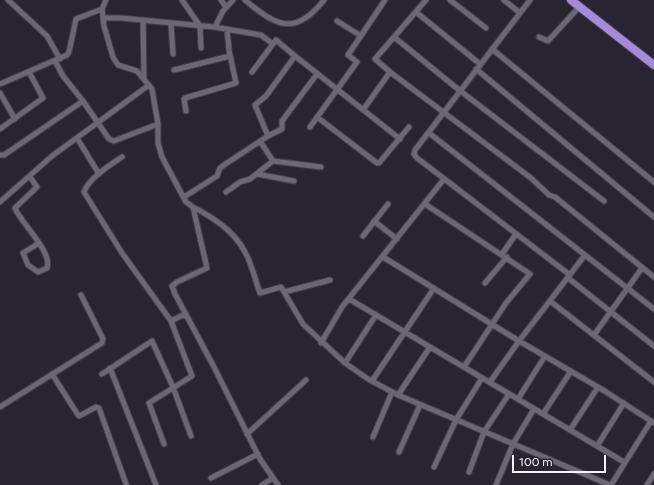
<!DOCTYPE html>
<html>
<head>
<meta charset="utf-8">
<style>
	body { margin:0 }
	#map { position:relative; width:654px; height:485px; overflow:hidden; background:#292432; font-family:Figtree,sans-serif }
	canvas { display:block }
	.scale { position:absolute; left:512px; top:455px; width:94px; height:18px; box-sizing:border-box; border:2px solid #f4f2fb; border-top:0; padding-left:5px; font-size:12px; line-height:14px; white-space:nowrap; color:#f4f2fb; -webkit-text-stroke:3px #292432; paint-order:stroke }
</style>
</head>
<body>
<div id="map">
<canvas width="654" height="485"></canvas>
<div class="scale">100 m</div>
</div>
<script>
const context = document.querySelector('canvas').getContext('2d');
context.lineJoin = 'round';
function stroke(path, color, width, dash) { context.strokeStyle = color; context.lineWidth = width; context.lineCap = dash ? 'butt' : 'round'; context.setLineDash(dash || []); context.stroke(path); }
const minor = new Path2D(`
	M8,0L47,36L60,59
	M106,0L102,9L104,26L113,57L118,65L137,71L152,89L158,124V143L162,157L186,202L193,207L207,268L177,282L172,286L175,294L214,367L260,459L278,485
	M182,0L200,26L201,48
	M221,0L226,7
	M245,0C276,26 295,37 324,0
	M450,0L486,28
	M504,0L520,13
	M530,0L415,150L414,154L417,158L570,275
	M416,12L480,64
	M103,18H121L214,27L261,35L273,44L276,40L295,56L400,139
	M143,20L144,78
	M337,21L361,36
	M171,24L173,54
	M215,27L223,11L233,0
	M394,37L459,90L604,201
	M539,37L548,41L580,6
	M492,49L654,182
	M55,61L63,76L83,101L109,139L114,141L158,124
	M476,69L654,217
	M174,70L230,56
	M252,72L273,44
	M390,72L531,178L549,195L555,197L654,277
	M0,84L67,55L69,52L76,19L102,9
	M0,93L15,119
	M363,110L390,72L375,59L426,0
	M186,111L184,99L185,98L236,83L229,50L227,29
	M317,117L377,163H379L409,127
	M310,127L357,62L348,55L385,0
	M0,129L43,98L29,72
	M429,133L654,309
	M268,136L255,105L266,96L295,56
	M77,138L99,174
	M260,141L273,161L321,167
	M0,155H4L83,101
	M122,157C110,165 89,178 84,192L122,253L171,321
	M257,174L294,181
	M30,177L37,187L15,208C20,222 53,252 47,268L38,272L28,265L23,253L39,243
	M226,192L240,182L250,179L273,161
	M184,197L217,176L220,168L224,165L268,136L282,129V121L317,74
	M0,202L52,156L149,85
	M425,204L530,274L506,303L464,367
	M193,207C214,218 234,231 245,252C252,264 255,280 260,293L281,287L303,324L345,363L368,379L398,395L610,485
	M374,221L397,239
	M363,236L388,204
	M502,254L516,234
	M383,257L519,341L603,390L654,423
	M568,278L654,346
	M485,283L507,257
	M284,292L330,280
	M349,299L624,462
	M550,301L654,382
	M594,335L642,268
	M321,343L342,307L444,179
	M345,363L376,315
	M110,368L156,485
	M52,374L78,415L79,416L96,407L99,408L126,484
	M102,374L152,341L173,387L191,436
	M372,381L434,288
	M490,382L519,341L585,255
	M398,395L430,347
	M518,399L545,356
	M0,407L102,343L103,339L81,295
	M543,414L571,371
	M570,430L598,387
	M247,434L306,380
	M373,437L392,392
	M164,444L149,403L192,376L171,321L185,314
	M597,446L624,403
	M399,452L420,405
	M434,467L456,420L482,378
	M469,472L484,432L509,394
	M211,478L258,454
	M262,485L273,478
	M496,485L513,444L534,409
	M611,485L651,421
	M647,485L654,474`);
const trunk = new Path2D(`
	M571,0L654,65`);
stroke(minor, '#443f4c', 7);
stroke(trunk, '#443f4c', 10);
stroke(minor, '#6b6676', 5);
stroke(trunk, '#a68ada', 8);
</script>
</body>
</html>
